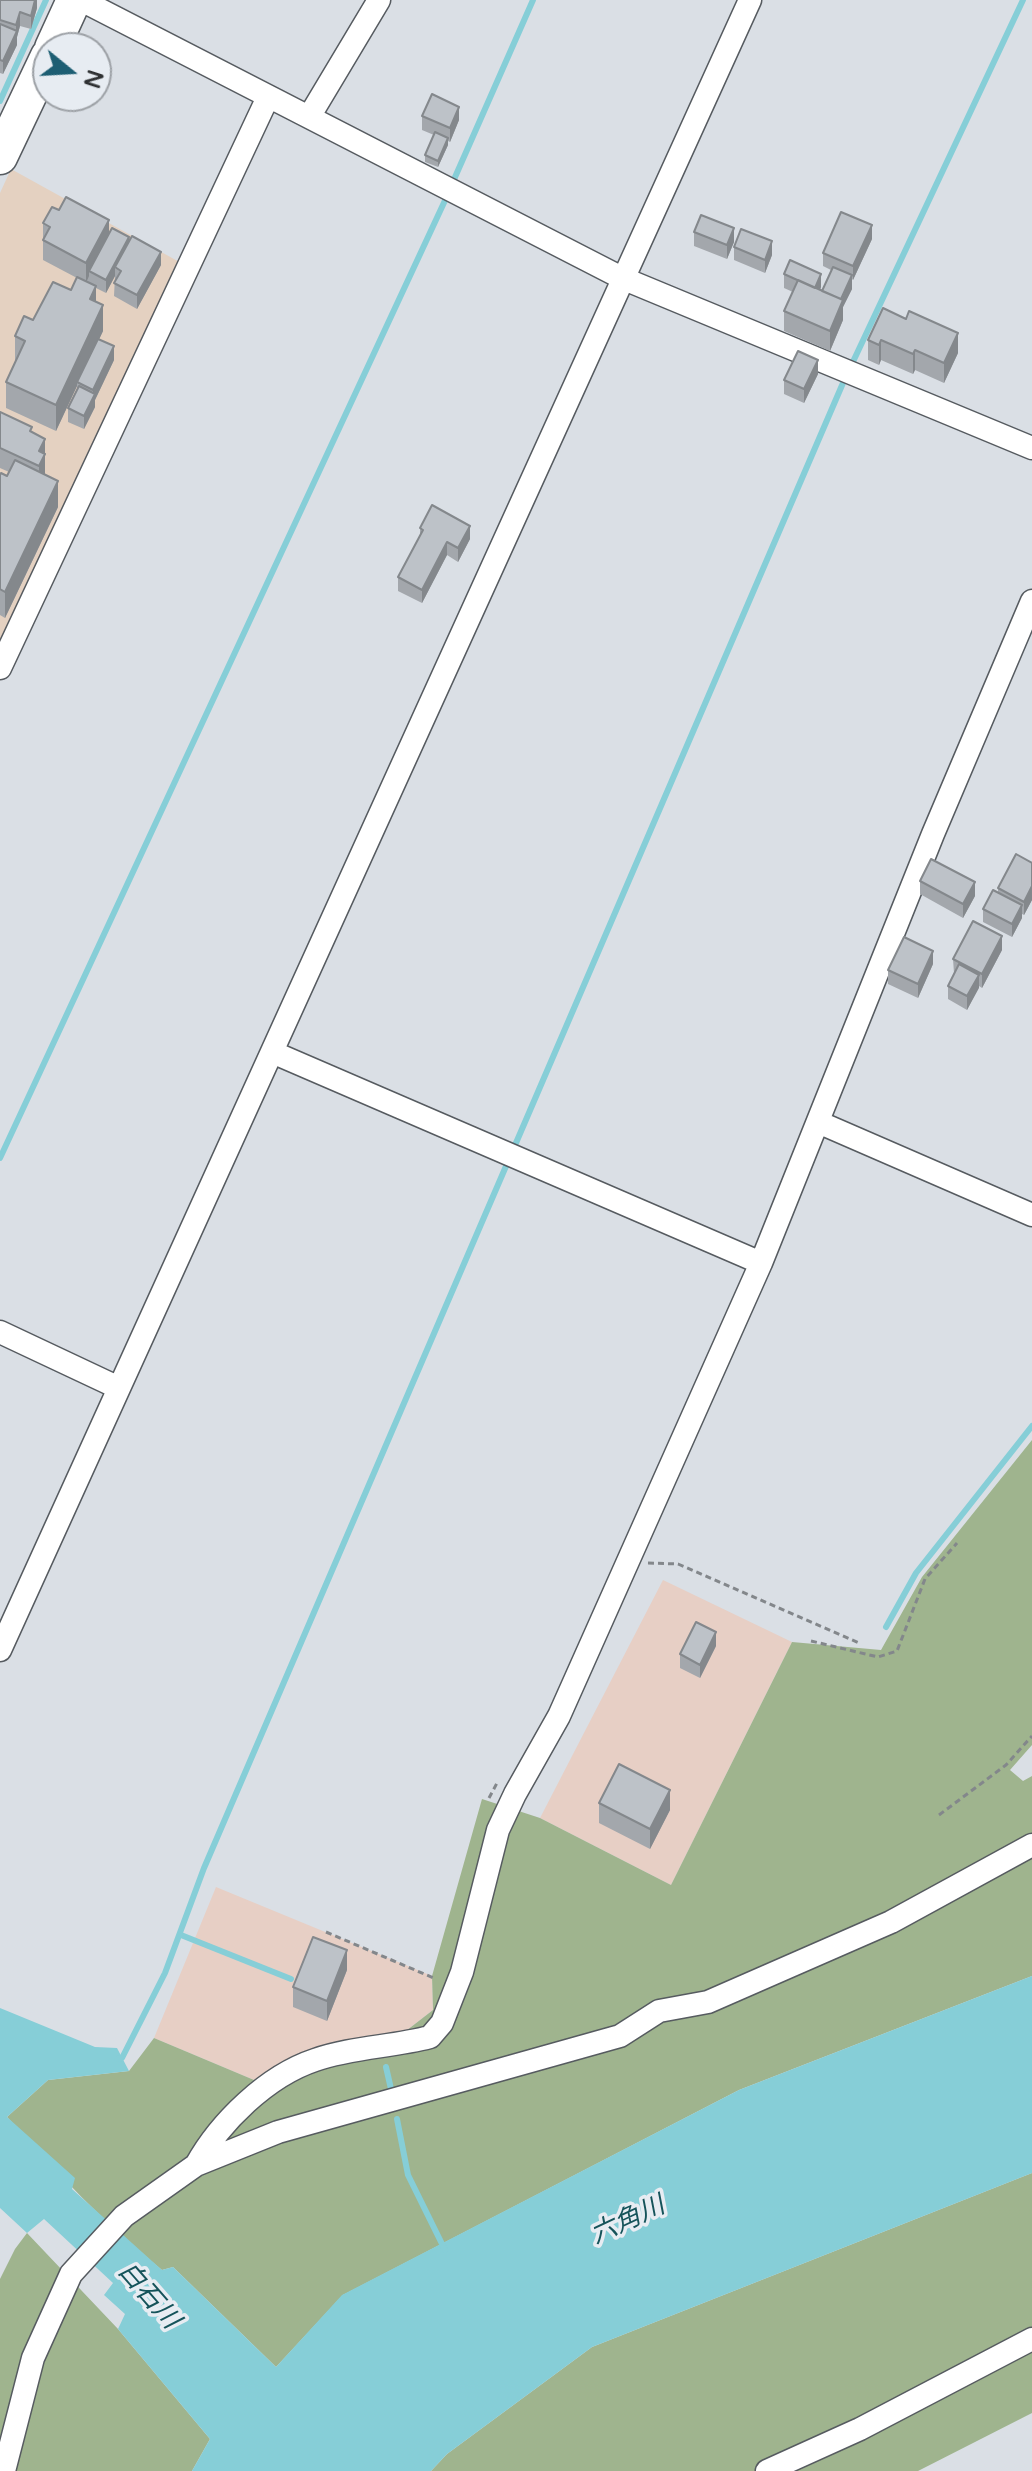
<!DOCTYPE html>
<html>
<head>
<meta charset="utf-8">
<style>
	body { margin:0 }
	#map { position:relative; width:1032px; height:2471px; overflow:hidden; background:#dadfe5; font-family:"Varela Round",sans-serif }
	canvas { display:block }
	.north { position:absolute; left:32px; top:32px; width:80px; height:80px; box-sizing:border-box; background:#e7ecf2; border:2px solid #9da1a6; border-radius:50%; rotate:108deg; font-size:22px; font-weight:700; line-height:32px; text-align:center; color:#2f3133 }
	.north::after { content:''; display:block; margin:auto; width:28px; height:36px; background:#1d5e73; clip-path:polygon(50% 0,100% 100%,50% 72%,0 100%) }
</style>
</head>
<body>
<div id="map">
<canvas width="1032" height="2471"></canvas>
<div class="north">N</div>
</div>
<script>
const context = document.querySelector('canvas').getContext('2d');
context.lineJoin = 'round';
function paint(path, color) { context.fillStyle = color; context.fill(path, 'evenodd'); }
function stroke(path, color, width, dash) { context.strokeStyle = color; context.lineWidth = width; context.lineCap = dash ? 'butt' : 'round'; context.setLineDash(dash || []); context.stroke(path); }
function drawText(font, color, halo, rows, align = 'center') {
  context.font = font + ' "Varela Round","Noto Sans JP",sans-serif'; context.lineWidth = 7; context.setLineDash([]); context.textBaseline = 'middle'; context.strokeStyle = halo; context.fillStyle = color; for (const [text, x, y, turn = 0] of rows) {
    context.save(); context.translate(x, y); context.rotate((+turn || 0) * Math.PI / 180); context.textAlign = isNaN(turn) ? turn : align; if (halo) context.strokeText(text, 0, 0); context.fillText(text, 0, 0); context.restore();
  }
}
paint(new Path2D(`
	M11,169L183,264L0,651V193Z`), '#e4d1c1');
paint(new Path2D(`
	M663,1580L792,1642L671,1885L540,1818Z
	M216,1887L432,1976L433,2010L402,2034L309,2051L254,2080L154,2038Z`), '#e7cfc5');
paint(new Path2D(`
	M1032,1440V1745L1010,1770L1023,1781L1032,1776V1976L739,2090L343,2295L276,2367L173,2267L162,2270C105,2225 56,2171 7,2117L48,2080L129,2071L154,2038L254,2080L309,2051L402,2034L433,2010L432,1976L482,1799L540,1818L671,1885L792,1642L881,1650L922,1577Z
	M1032,2173V2413L918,2471H431L447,2454L592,2347Z
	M27,2233L118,2329L210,2439L192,2471H0V2279L15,2249Z`), '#9fb48e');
paint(new Path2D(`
	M1032,1976V2173L592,2347L447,2454L431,2471H192L210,2439L118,2329L125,2314L104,2295L113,2283L44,2219L27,2233L0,2208V2008L95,2047L117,2048L129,2071L48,2080L7,2117L75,2178L72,2189L162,2270L173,2267L276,2367L342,2295L739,2090Z`), '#86ced7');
stroke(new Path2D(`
	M0,101L46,0
	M452,184L533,0
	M851,366L1023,0
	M0,1158L448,194
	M886,1627L916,1573L1032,1426
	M181,1935L291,1979
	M117,2059L122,2058L165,1973L204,1868L846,376
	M386,2067L391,2089
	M397,2119L408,2175L445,2250`), '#86ced7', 6);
const street = new Path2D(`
	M81,0L622,278L1032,448
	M309,117L379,0
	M0,668L268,97
	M272,1052L761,1263
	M818,1122L1032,1215
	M0,1332L119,1388
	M0,1650L750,0
	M196,2165C220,2122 267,2076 315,2060C352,2047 392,2047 430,2037L442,2023L462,1972L498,1830L515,1794L559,1716L761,1263L933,834L1032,601
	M4,2471L33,2358L71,2274L124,2216L196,2165L278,2132L620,2036L659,2011L708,2002L891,1922L1032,1845
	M767,2471L860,2429L1032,2339`);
const primary = new Path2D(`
	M52,48L74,0
	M0,157L48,56`);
stroke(street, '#565b60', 25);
stroke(primary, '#565b60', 37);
stroke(new Path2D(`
	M648,1563L678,1564L859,1643
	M811,1641L878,1657L897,1651L925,1579L957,1543
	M489,1798L497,1783
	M939,1815L1006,1765L1032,1736
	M326,1932L436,1979`), '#83878b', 3, [6, 4]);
stroke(street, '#fff', 22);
stroke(primary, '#fff', 34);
paint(new Path2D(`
	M0,0H37V8L31,29L20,26L17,37V45L3,74L0,73Z
	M422,116L459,120L450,142L448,141V145L438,167L425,162V155L434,135L422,130Z
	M43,223L109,235L129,242L161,265L137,309L114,296L115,276L106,293L96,288V302L103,331L99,339L114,360L95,400V407L84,429L68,422V408L77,389V386L56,431L6,408V382L15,362V336L71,290L77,278L43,260Z
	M694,232L734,242L727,259L694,246Z
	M872,239L853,280L852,279V289L843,307V320L830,351L784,331V311L793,292L784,288V274L821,287L820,290L822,291L831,270L823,266V253Z
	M734,247L772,255L765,273L734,260Z
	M883,308L958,353L944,383L915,370L913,374L881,360L879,365L868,360V340Z
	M818,374L804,403L784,394V380Z
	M0,412L32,432L45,459L44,474L58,507L5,618L0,615V475L7,476L9,472L0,468Z
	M420,528L470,539L458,562L447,555L422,603L398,591V577L420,535Z
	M1032,863V900L1024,915L1022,914V918L1012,937L983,922V909L998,892V888Z
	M920,881L975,896L963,918L920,894Z
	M1002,950L982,988L979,986L967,1010L948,999V986L954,973L953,959Z
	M933,964L918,998L888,984V970Z
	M716,1646L700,1678L680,1668V1654Z
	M599,1803L670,1810L650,1849L599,1823Z
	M347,1970L327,2021L293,2007V1987Z`), '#a3a7ac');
paint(new Path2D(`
	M35,0H37V8L31,29V16Z
	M20,12V26L17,37V45L3,74V61L16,32V25Z
	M459,107V120L450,142V128Z
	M448,138V145L438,167V161Z
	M109,220V240L89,271V276L86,283V263Z
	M872,225V239L853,280V266Z
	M734,228V242L727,259V245Z
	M129,237V251L115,267V276L106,293V280Z
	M772,241V255L765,273V260Z
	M161,252V265L137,309V295Z
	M821,274V287L815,302V288Z
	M852,275V289L843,307V320L830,351V331L841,301Z
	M96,286V312L90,299Z
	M103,305V331L79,383L77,382V386L56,431V405Z
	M958,333V353L944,383V363Z
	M881,340V360L879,365V345Z
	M114,346V360L95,400V407L84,429V416L93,397V390Z
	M915,350V370L913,374V354Z
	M818,360V374L804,403V389Z
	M45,439V474L39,486V451Z
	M58,481V507L5,618V592Z
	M470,526V539L458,562V548Z
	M447,542V555L422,603V590Z
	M975,882V896L963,918V904Z
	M1032,886V900L1024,915V902Z
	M1022,905V918L1012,937V924Z
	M1002,936V950L982,988V974Z
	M933,951V964L918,998V984Z
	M979,975V988L967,1010V996Z
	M716,1632V1646L700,1678V1665Z
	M670,1790V1810L650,1849V1829Z
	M347,1950V1970L327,2021V2001Z`), '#84888c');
const building = new Path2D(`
	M0,0H35L31,16L20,12L16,25L0,20Z
	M0,24L17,31L3,61L0,60Z
	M432,94L459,107L450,128L422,116Z
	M435,132L448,138L438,161L425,155Z
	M66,197L109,220L86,263L43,240L50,227L43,223L52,207L59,210Z
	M841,212L872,225L853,266L823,253Z
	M701,215L734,228L727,245L694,232Z
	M112,228L129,237L106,280L89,271Z
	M741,229L772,241L765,260L734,247Z
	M132,236L161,252L137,295L114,283L121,271L115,267Z
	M790,260L821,274L815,288L784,274Z
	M833,267L852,275L841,299L822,291Z
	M77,277L96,286L90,299L103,305L56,405L6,382L25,341L15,336L24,316L33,320L53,282L71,290Z
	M798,280L843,300L830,331L784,311Z
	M883,308L906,319L909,311L958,333L944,363L915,350L913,354L881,340L879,345L868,340Z
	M98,339L114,346L93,390L77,382Z
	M798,351L818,360L804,389L784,380Z
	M79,386L95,394L84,416L68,408Z
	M0,412L32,427L30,431L45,439L39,451L45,454L39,466L0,448Z
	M15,460L58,481L5,592L0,589V475L1,473L7,476Z
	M432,505L470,526L458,548L447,542L422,590L398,577L423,530L420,528Z
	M1016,854L1032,863V886L1024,902L998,888Z
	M931,859L975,882L963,904L920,881Z
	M993,890L1022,905L1012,924L983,909Z
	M973,921L1002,936L982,974L953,959Z
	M904,937L933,951L918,984L888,970Z
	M959,964L979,975L967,996L948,986Z
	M696,1622L716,1632L700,1665L680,1654Z
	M619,1764L670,1790L650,1829L599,1803Z
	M313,1937L347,1950L327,2001L293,1987Z`);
paint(building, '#bdc2c8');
stroke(building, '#84888c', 2);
drawText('italic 26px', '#15535a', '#e7ecf2', [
	["六角川",628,2221,-25],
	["白石川",148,2296,49]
]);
</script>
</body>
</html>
